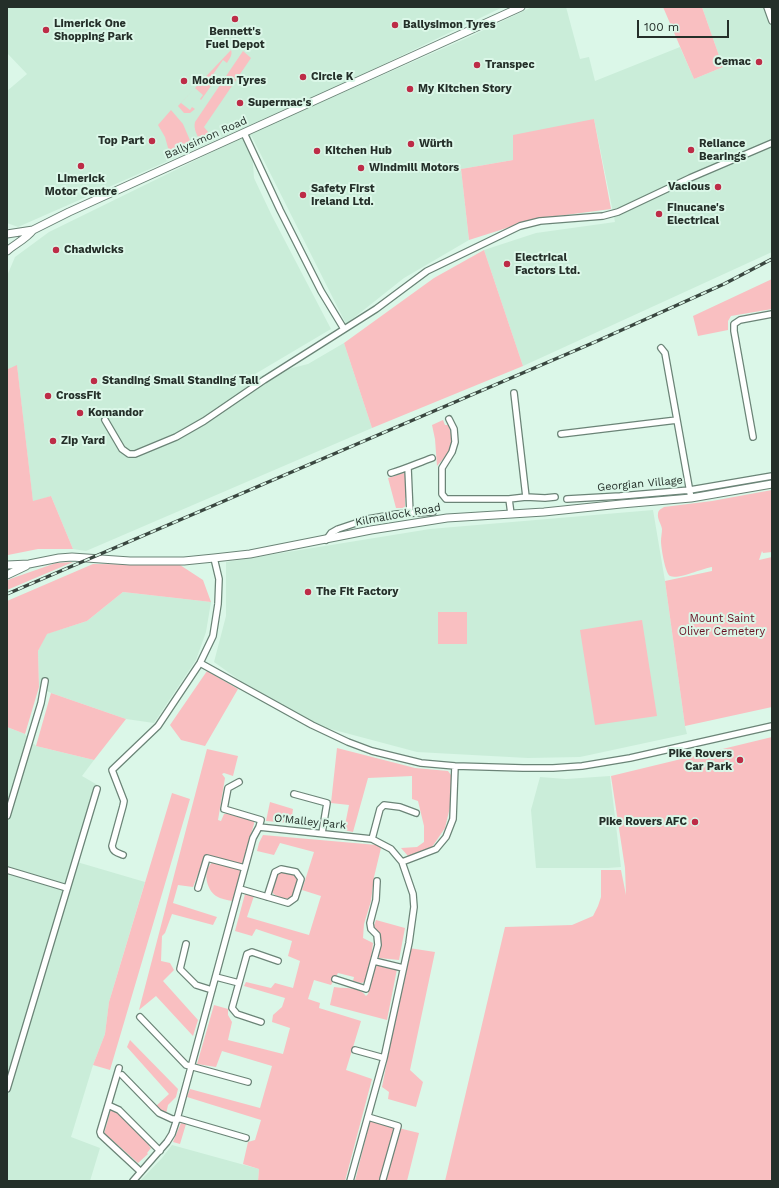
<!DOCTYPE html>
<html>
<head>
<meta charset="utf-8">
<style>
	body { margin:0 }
	#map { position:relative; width:779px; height:1188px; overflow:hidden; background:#dbf7e8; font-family:"Work Sans",sans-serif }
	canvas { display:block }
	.frame { position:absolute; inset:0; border:8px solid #242f29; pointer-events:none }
	.scale { position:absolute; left:637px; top:20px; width:92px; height:18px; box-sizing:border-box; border:2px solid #242f29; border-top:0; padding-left:5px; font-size:12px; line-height:14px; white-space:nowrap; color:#242f29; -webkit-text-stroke:3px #dbf7e8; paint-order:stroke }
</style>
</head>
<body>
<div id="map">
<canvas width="779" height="1188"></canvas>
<div class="frame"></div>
<div class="scale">100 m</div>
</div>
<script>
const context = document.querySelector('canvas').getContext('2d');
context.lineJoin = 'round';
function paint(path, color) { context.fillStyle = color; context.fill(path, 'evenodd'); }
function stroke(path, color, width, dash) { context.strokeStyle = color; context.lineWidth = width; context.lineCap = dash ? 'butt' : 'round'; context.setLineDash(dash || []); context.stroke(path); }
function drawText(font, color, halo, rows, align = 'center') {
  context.font = font + ' "Work Sans",sans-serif'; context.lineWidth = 4; context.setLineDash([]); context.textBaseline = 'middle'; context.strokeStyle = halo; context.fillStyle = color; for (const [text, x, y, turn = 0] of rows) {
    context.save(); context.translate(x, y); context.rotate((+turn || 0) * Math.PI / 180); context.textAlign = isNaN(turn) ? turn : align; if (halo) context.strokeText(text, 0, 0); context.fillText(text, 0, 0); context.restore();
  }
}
paint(new Path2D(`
	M7,7H503L334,88L18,227L7,223V91L27,74L7,53Z
	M532,7H566L580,59L589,57L595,81L680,47L694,79L723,67L702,7H772V252L523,366L484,250L536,233L615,222L594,119L513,160L461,169L469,240L404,278L346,324L251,135L254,178L272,216L331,329L245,380L308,364L344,343L372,428L86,551L73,549L51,496L33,502L17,366L8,369L7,364V276L15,257L49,232L251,133L467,38Z
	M653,510L665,581L685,726L687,734L580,757L528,758L417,752L323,727L242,682L214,662L226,616V562L430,529Z
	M123,592L211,602L206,632L196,660L154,723L126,719L51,693L39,687L38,651L46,634L87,621Z
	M7,727L25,734L36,746L94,760L82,776L101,787L77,862L145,882L109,1002L105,1034L93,1065L71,1137L100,1148L90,1181H7Z
	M610,776L621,867L608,868H536L531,810L540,777L566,779Z
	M172,1145L259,1169L258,1181H140L162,1158Z`), '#caedd9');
paint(new Path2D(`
	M663,7H702L723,67L694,79Z
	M231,50C233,55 229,59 227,63L223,60L207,83L211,86L201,100L200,99L203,95L195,88L181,103L190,110L192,107L195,109L190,113H184L178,106Z
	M243,51L251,58L204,127L213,138L202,143C198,138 193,129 195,122Z
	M171,110L183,124L192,145L189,150L174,157L170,155L165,137L158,125Z
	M594,119L611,209L535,219L469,240L461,169L513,160V135Z
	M484,250L523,366L372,428L344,343L434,278Z
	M772,279V309L731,316L728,321V330L698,336L693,316Z
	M17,365L33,501L51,496L73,549H38L8,555L7,552L8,369Z
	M443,420L445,425H448C450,428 450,430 451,434C453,450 447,455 437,466L435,439L432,425Z
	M404,473L406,475L407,497L405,498V508H396L388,478Z
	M772,490V552L763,553L762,551L759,560L772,557V707L685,726L665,581L712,571V567C703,568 678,580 670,576C665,573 661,547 661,541C661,537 662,533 662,529C661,524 657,518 658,514C658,510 661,509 664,507L712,501Z
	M73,562L7,590V581L10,579L56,563Z
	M93,564L180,565L203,580L211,602L123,592L87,621L47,634L38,651L39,687L25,734L7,727V601Z
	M438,612H467V644H438Z
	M642,620L657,716L595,725L580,630Z
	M207,671L238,689L205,746L181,740L170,725Z
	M51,693L126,719L94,760L36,746Z
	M772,737V1181H445L505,927L572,925L593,916L598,906L601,897V870H621L626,895L625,868L611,776Z
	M337,748L415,768L448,771L451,775V803L445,828L432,847L408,856L401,848L417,847L424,842V826L418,801L412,799V776L368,778L353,832L344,830L349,805L331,803Z
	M207,749L238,756L233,776L224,773L222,774L225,778L218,820L221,821L224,814H227L254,820V824L242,864H237L205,856L193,887L178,885L173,903L217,917L213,925L172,914L165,933L162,936L161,961L170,963L174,970L163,981L198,1020L193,1036L156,996L139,1010Z
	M172,793L190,799L110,1070L93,1065L105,1034L109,1002Z
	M270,802L293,809L291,823L266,821Z
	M263,835L377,845L381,848L374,877L371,901L364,924L363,938L373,943L369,973L365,982L361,983L353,981L354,977L338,973L331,985L314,980L308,999L320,1003L319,1008L361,1021L346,1070L372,1079L345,1181H258L259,1169L243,1164L248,1142L255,1140L261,1120L187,1097L190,1089L260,1108L272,1066L222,1051L216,1067L197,1064L214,1005L228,1009V1015L232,1022L228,1040L283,1054L290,1028L272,1022L273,1015L282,1007L285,998L244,986L246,982L271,988L275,983L293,988L300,961L288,956L292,941L256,929L252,936L235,931L245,894L254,896L247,917L309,935L321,896L302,890L314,852L280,843L274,855L257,851L259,843Z
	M213,862L219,863L242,870L232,901C227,900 221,899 216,896C206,889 202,870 213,862Z
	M283,871L295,874L298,879L291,898C285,900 276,897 272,892L278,874Z
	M376,920L405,928L399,960L379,958L378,950L381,934L373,928Z
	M409,948L435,952L410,1070L423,1082L416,1107L388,1099L389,1092L382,1087Z
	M379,964L397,969L387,1020L330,1005L334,987C345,989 359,986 366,996L368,994L375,968Z
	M130,1040L178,1089L176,1097L168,1105L166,1114L156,1106L169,1094L127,1047Z
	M111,1109L114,1110L119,1113L149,1145V1146L151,1148L147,1153L148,1154L138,1163L110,1138L104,1134Z
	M370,1121L419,1133L407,1181H355Z
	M181,1123L186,1124L180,1144L173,1142Z`), '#f9bfc1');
const minor = new Path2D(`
	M767,7L772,21
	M244,133L280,210L321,291L344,329
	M661,348L665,353L691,498
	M514,393L526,497
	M449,419L454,429L455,442L452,452L442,468V494L446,499H509L511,514
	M105,420L122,449L129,454H135L176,437L204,421L264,380L376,309L427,271L520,226L540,221L603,216L618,212L690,178L772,143
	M561,434L677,420
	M753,437L734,331V324L740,320L772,314
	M408,468L410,514
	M391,473C405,469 418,463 432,458
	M509,499L526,497L545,498L555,497
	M567,499L620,496L690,490L772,476
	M326,540L331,533L338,529L368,519L397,514L433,512
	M200,663L312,725L348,742L372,751L421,763L455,766L523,768H553L582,766L630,758L772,726
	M239,782L228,788L224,809L261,820L259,827
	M294,794L327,803L322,833
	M7,816L41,703L45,681
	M372,839L380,809L384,805L400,807L416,813
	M123,855C118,853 113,852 112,846L123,806L124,801L112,770L158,726L200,663L213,636L218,604L219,579L214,558
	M402,862L436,849L446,837L453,819L455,766
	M7,870L67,888
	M198,888L207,858L245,868
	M240,889L288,903L295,898L301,879L296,872L281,869L275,872L267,897
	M186,944L180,969L196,985L212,990
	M374,961L403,968
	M216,977L239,983
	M335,979L366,989L378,945L377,935L371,929L370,923L376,900L377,881
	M140,1017L186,1065L248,1082
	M261,1022L237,1014L232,1008L247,954L252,952L278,961
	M355,1050L384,1058
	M119,1068L100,1132L101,1135L141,1172
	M122,1075L159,1113L172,1119H181L246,1138
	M7,1089L97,789
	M108,1105L119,1110L160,1151
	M368,1117L398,1126L383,1179
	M133,1181L167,1142L172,1134L177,1119L253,838L259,827L372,839L391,849L402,862L413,894L414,907L409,943L384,1058L350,1181`);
const secondary = new Path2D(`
	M7,234L33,230
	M7,251C15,244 26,239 33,230L69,212L521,7
	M7,565L29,564L59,558L72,557L130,561H184L214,558L250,554L371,530L447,518L544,512L621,504L691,498L772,484
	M7,575L26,566`);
stroke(minor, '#6b8477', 8);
stroke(secondary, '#6b8477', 9);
stroke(minor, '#fff', 5.5);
stroke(secondary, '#fff', 7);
const rail = new Path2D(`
	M7,594L595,342L724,284L772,259`);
stroke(rail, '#3a4740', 3.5);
stroke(rail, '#dbf7e8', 2, [6]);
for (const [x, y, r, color] of [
	[235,19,4,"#bd2c47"],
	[395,25,4,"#bd2c47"],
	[46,30,4,"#bd2c47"],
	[759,62,4,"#bd2c47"],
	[477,65,4,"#bd2c47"],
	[303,77,4,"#bd2c47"],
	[184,81,4,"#bd2c47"],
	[410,89,4,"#bd2c47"],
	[240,103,4,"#bd2c47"],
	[152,141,4,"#bd2c47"],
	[411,144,4,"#bd2c47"],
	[691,150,4,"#bd2c47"],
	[317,151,4,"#bd2c47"],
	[81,166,4,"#bd2c47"],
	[361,168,4,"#bd2c47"],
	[718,187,4,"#bd2c47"],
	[303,195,4,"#bd2c47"],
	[659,214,4,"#bd2c47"],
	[56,250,4,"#bd2c47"],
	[507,264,4,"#bd2c47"],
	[94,381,4,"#bd2c47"],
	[48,396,4,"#bd2c47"],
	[80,413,4,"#bd2c47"],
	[53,441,4,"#bd2c47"],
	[308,592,4,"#bd2c47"],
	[740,760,4,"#bd2c47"],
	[695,822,4,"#bd2c47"]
]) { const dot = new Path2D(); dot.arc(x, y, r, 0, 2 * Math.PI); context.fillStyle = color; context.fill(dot); stroke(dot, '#dbf7e8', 1.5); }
drawText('bold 11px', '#242f29', '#dbf7e8', [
	["Limerick One",54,24],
	["Shopping Park",54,37],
	["Ballysimon Tyres",403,25],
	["Bennett's",235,32,"center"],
	["Fuel Depot",235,45,"center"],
	["Cemac",751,62,"right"],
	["Transpec",485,65],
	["Circle K",311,77],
	["Modern Tyres",192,81],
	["My Kitchen Story",418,89],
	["Supermac's",248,103],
	["Top Part",144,141,"right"],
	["Würth",419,144],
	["Reliance",699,144],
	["Bearings",699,157],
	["Kitchen Hub",325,151],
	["Windmill Motors",369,168],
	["Limerick",81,179,"center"],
	["Motor Centre",81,192,"center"],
	["Vacious",710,187,"right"],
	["Safety First",311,189],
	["Ireland Ltd.",311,202],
	["Finucane's",667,208],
	["Electrical",667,221],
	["Chadwicks",64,250],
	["Electrical",515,258],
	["Factors Ltd.",515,271],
	["Standing Small Standing Tall",102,381],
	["CrossFit",56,396],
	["Komandor",88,413],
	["Zip Yard",61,441],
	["The Fit Factory",316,592],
	["Pike Rovers",732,754,"right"],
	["Car Park",732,767,"right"],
	["Pike Rovers AFC",687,822,"right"]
], 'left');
drawText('11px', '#242f29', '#dbf7e8', [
	["Ballysimon Road",206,138,-24],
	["Georgian Village",640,484,-5],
	["Kilmallock Road",398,515,-10],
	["O'Malley Park",310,822,6]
]);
drawText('11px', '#670e21', '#dbf7e8', [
	["Mount Saint",722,619],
	["Oliver Cemetery",722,632]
]);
</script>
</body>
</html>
